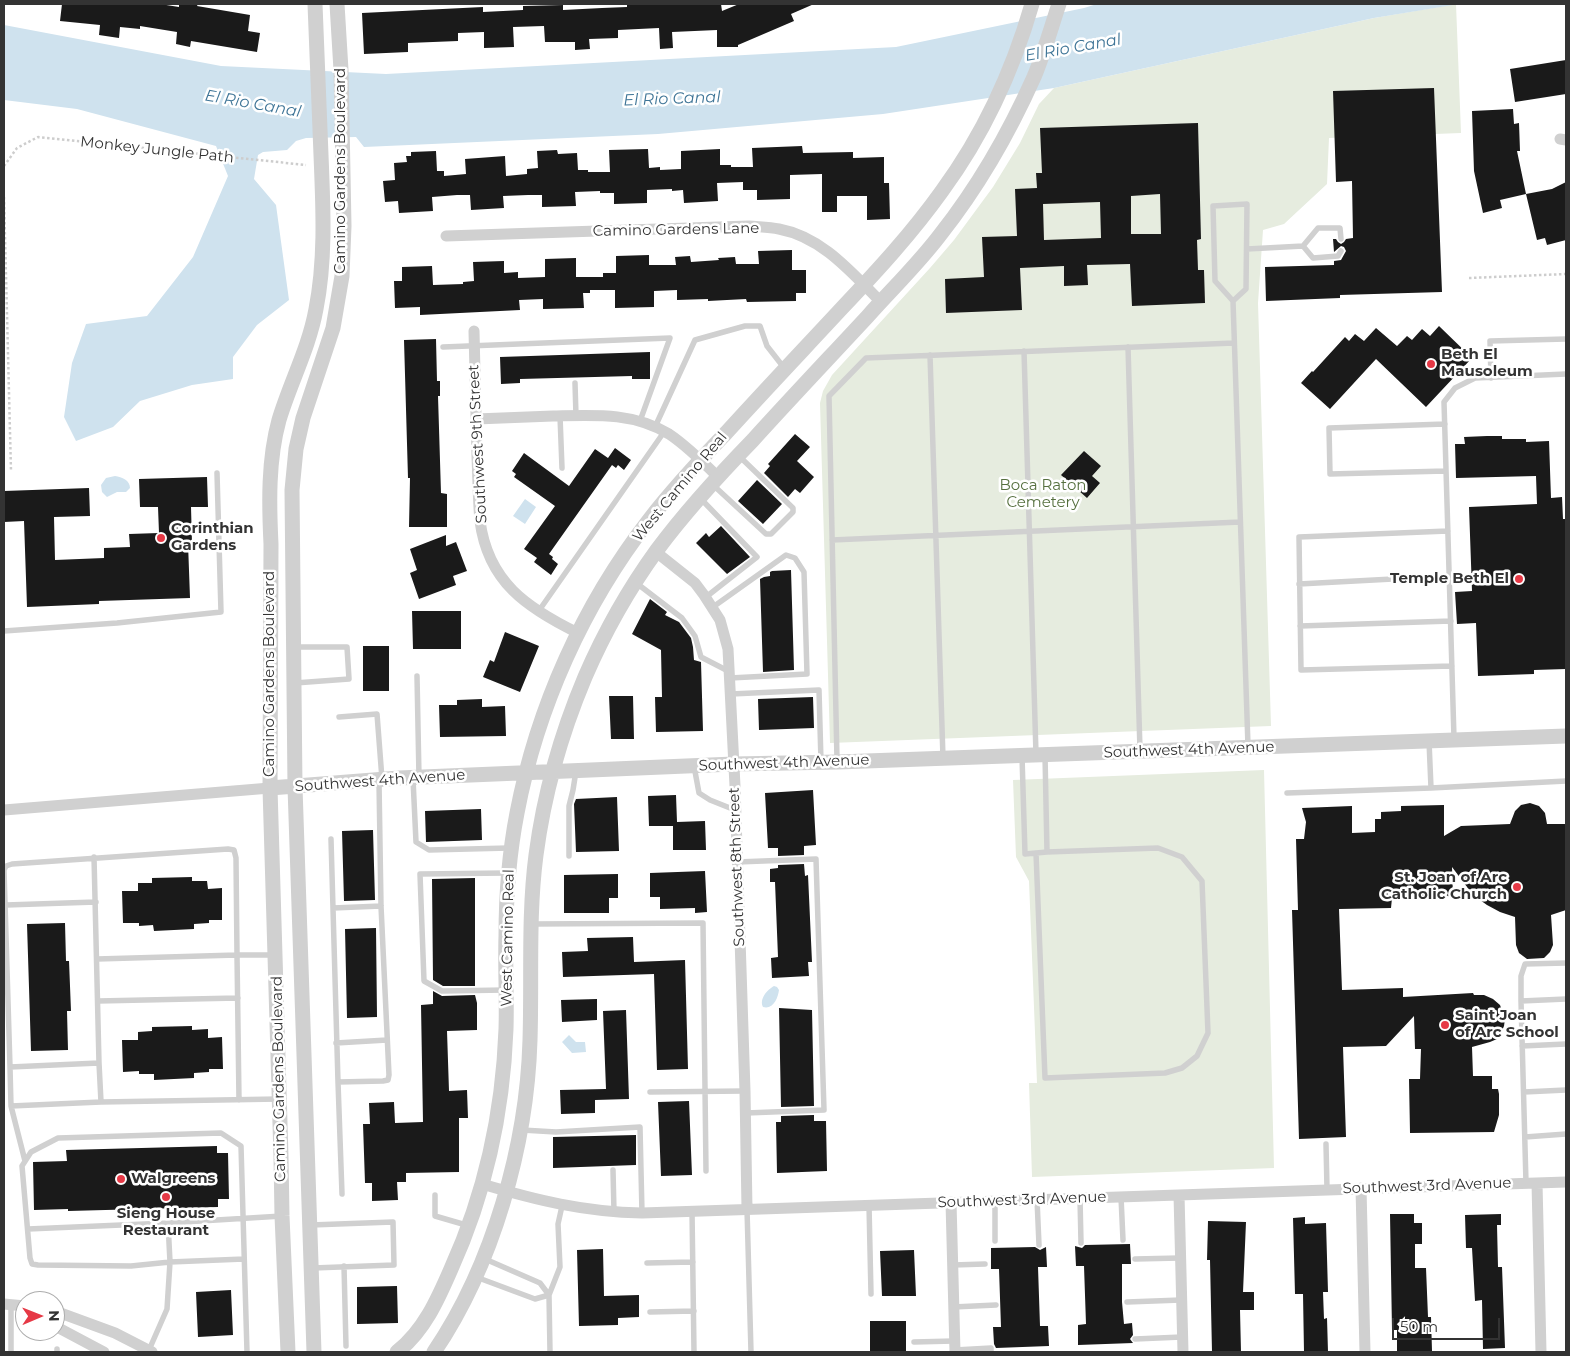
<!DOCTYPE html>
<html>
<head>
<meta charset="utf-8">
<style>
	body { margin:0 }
	#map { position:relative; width:1570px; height:1356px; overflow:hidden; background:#fff; font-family:Montserrat,sans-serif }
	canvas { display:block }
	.frame { position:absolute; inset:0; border:5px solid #333; pointer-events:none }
	.north { position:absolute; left:15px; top:1291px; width:50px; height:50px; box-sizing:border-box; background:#fff; border:1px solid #adadad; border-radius:50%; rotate:89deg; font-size:14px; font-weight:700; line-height:20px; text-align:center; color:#333 }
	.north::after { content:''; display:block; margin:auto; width:18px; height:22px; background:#e63946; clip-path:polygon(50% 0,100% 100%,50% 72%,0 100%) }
	.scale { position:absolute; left:1392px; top:1318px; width:108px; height:22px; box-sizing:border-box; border:2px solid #333; border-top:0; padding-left:6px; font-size:15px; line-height:18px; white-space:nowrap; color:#333; -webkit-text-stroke:4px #fff; paint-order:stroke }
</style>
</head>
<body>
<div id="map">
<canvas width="1570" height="1356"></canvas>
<div class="frame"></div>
<div class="north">N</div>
<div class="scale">50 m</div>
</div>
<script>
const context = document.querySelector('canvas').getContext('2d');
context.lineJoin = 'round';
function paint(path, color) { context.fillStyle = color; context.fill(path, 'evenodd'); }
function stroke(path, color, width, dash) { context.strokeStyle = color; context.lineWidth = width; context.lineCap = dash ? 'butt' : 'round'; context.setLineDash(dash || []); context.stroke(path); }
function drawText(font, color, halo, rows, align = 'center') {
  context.font = font + ' Montserrat,sans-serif'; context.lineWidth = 5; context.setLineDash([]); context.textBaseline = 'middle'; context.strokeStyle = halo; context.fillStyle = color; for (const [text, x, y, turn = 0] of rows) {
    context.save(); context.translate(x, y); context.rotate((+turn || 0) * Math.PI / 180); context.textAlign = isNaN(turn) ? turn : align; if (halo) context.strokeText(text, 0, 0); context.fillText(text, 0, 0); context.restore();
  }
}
paint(new Path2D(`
	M1456,4L1461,133L1329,138L1327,184L1284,224L1263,230L1258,303L1271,726L830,743L820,403L823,391L832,375L930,268L954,240L993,187L1020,143L1039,104L1054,88L1374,18Z
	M1264,770L1274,1168L1032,1177L1029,1083H1037L1029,881L1016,857L1013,780Z`), '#e6ecdf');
paint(new Path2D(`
	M1097,4H1459L1374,18L1054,88L883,114L658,134L364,147L356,137L306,138L296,141L287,150L263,152L258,155L254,179L276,205L289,300L257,325L233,357V379L192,385L140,401L113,427L76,441L64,417L72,363L86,324L147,316L193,257L228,176L216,146L77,109L4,100V25L221,66L386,74L896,47L1084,8Z
	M115,476C122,477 130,480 130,488L126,492H117L107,497L102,492L101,485L106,478Z
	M525,499L536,507L525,524L513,516Z
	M774,986L777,987L779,990C778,998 773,1010 763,1007C759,999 767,990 774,986Z
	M569,1035L576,1042H585L586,1052L572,1053L562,1042Z`), '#cfe2ee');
paint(new Path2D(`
	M62,4H160L179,7V4H198L197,6L250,15L248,31L260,33L257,52L191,41L190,47L176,44L177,32L140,26V29L120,27L119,38L99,35L100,25L60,21Z
	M627,4H721L722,11L739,4H814L791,14L794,21L738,45V47H717V30L672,32L673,48L660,49L659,28L618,30V38L589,39L590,49L575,50V42H545L544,26L513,27L514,47L484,48V32L458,33V41L408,43V52L364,54L362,13L483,7V12L523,10V6L563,5V10L602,8L627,7Z
	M1566,60V94L1515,102L1510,69Z
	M1434,88L1442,292L1340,295V298L1266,301L1265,267L1334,265V261L1341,260L1346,251L1344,247L1341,246L1334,252L1333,239H1336L1338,242L1341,244L1344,242L1346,239L1353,238L1352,181L1336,182L1333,91Z
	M1513,109L1514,124L1519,123L1520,151H1517L1526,194L1500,200L1502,208L1483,213L1474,171L1472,111Z
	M1198,123L1201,239L1197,240L1198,270H1204L1205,303L1132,306L1130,264L1087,265L1088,285L1064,286V266L1020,268L1022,310L946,313L945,279L984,277L982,237L1017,236L1015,189L1037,188L1036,173H1042L1040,128ZM1160,194L1161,234H1131V196ZM1100,202L1101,238L1044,240L1043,204Z
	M802,146L803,153L853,152V158L884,157V183H889L890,219L867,220V196H837V212H822V174L790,175V199L757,200V190H743V182L717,183L718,201L684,203L683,190L672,191V189L647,190V203L614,204V193H600V191L575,192L576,206L542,207V195H528L503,196L504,208L471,210L470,195H457L432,197L433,211L399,213L398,201L385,202L383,181L395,180L394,163L407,162L406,156H411V152L436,151L437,171H444V176L466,174L465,159L505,156L506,176L527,174V169L538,168L537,151L557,150L558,154L577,153L578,170H588V172H610L609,150L648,149L649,168L660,167V170L681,169V151L720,149V165H731V167H753L752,148Z
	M1566,182V240L1547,245L1545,238L1537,240L1526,194L1552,189Z
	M792,250V270H806V293H796V301L747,302L746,299L708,301V299L677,300V290L654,291V307L615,308V290H590V293H583L584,308L543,309V299L519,300L520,310L420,315V307L395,308L394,281H402V267L432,266L433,285L463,284V282L474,281L473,262L504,261V273L518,272V278L545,277V259L576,258V277H603V273H616V256L649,255V265H676L675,257L690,256L691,262L719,260L718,258L735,257L736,264H759L758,251Z
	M1439,326L1472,358L1426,407L1376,359L1330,409L1301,383L1312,371L1313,372L1345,337L1349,341L1355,334L1364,341L1376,328L1397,346L1407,336L1412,340L1422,329L1430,336Z
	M436,339L437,381H440V396H438L441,493L447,494V527H409L410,478H408L404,340Z
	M650,352V379H632V376L520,379V383L501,384L500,357Z
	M795,434L810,447L797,461L814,477L800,493L795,489L788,497L764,473L770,466L768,464Z
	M1487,436H1502V439H1526V442L1549,441L1551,498L1562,497L1563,519H1566V669L1534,670V674L1478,676L1476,623L1457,624L1455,592L1472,591L1469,507L1537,504L1536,476L1456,478L1455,444H1465L1464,437Z
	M615,448L631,460L624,470L618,465L616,468L612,465L549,554L553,557L552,559L558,564L551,575L534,562L537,558L524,549L555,506L514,477L516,474L512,471L524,453L569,486L595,449L608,458Z
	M1084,451L1101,466L1092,476L1100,483L1087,498L1061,475Z
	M207,477L208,507H191L192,543H188L190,598L99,601V604L27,607L24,521L4,522V491L89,488L90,516L54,517L55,560L104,558V548L130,547L129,534L159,533L158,507H140L139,479Z
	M757,480L782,504L763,524L738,501Z
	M721,526L750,557L727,574L696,543L706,533L709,537Z
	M446,535V546L456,542L467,571L453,576L456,585L419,599L410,573L417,570L410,549Z
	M791,570L794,670L763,672L760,579L764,577L770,576V572L772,571Z
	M650,599L667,612L665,615L679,622L691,638L693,647L694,660L701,662L703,731L656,732L655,697H662L661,650L632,634Z
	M412,611H461V649H413Z
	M505,632L539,646L520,692L483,677L490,660L494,662Z
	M363,646H389V691H363Z
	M609,696H633L634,739H611Z
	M813,697L814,728L759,730L758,699Z
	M482,699V707L505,706L506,736L440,737L439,705H457V700Z
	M813,790L816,845L804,846V855L778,856V848H768L765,793Z
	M676,795L677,822L705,821L706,850H673V826H649L648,796Z
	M617,797L619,851L576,852L574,804L576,799Z
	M1530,803L1539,806L1545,813L1547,824H1566V910L1551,915L1553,945L1550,952L1544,958L1527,959L1519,953L1516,945L1515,917L1500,912L1487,905L1473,895L1452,867L1453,896L1392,898L1391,908L1339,909L1342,990L1403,988V997L1473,993L1474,995H1484L1493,999L1500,1005L1505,1019L1504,1026L1501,1033L1497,1039L1490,1042L1472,1047L1473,1076H1492V1089H1498L1499,1094V1115L1494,1132L1410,1133L1409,1079H1420L1421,1049H1415L1414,1016L1386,1046L1343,1047L1346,1137L1299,1139L1292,910H1298L1296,839H1304L1306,822L1302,808L1352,806V833L1375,832V819H1381V812L1401,811V806L1444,805V836L1461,826L1510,824L1515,811L1521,805Z
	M481,809L482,840L426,842L425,811Z
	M373,830L375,900L344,901L342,831Z
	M804,864L805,876L808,875L812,962H808L809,976L772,978L771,958L778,957L775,882H770V869L778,868V865Z
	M705,871L707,912L695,913V908L660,909V897H650V873Z
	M618,874V898H609V913H564V875Z
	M192,877V881H207L208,889L222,888V920H209V923L194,924V929L154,931L153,925L139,926V923H123L122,891H138V883H152V878Z
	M475,878V986H443L433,980L432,879Z
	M65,923L66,961H69L71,1011H67L68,1050L31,1051L27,924Z
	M376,928L377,1017L347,1018L345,929Z
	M633,937L634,962L685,960L688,1069L657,1070L654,974L563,977L562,952L588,951L587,938Z
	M433,991L442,996L475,995L477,1003V1030L447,1031L449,1091L467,1090L468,1118H459V1172L406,1173V1182H397L398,1200L372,1201V1183H365L363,1124H370L369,1103L394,1102L395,1123L423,1122L421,1005L433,1004Z
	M597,999V1020L562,1022L561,1000Z
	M779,1008L812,1010L814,1106L781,1107Z
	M626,1010L629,1099L595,1100V1113L561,1114L560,1090L606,1089L603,1011Z
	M192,1026V1030L208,1029V1038L222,1037L223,1069H209V1072L194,1073V1078L154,1080V1074H139V1071L123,1072L122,1040H138V1032L152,1031V1027Z
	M689,1101L692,1175L661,1176L658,1102Z
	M814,1115V1121H826L827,1171L777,1173L776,1122H781V1116Z
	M636,1135V1165L553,1168V1137Z
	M217,1146V1153H228L229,1199H218V1207L68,1211V1209L34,1210L33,1162L67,1161L66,1150Z
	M1390,1214H1414V1223H1422V1244H1415V1268H1426L1428,1317H1431L1432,1351L1397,1352V1330H1392Z
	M1501,1214V1225H1497L1498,1267H1502L1505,1348L1483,1349L1482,1300L1475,1301L1472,1248H1466L1465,1215Z
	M1305,1217V1224L1326,1223L1328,1292H1323L1324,1319L1327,1318L1328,1352H1304L1303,1294H1295L1293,1218Z
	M1208,1221L1246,1222L1243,1292H1254V1310H1240L1241,1352H1212L1210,1260H1207Z
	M1130,1244L1131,1264H1122V1302L1124,1324L1132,1323L1133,1335L1130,1339L1133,1343L1078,1345V1325L1086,1324L1084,1266H1076L1075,1246L1082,1248L1085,1245Z
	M1035,1247L1040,1250L1046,1247L1047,1267H1038L1040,1326H1048L1049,1346L996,1348L994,1344L993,1327H1001L999,1269H991V1248Z
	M603,1249L604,1296L639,1295V1317L618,1318V1325L579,1326L577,1250Z
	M914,1250L916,1296H882L880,1251Z
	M397,1286L398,1323L357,1324V1287Z
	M231,1290L233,1335L198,1337L196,1292Z
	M870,1321H906V1352H870Z`), '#1a1a1a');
stroke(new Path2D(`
	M4,166L17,148L38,137L306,165
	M4,197L11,471
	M1469,278L1566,274`), '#cdcdcd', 2.5, [2.5, 2.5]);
stroke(new Path2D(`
	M1247,204L1246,289L1233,301L1215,281L1213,206Z
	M1303,246L1318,228H1340L1341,239
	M1247,249L1303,246L1313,258L1338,256L1341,251
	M1233,301L1248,746
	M443,347L670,338L640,421
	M1128,347L1140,750
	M1024,351L1036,754
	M930,355L943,758
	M1491,378L1490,341L1566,339
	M575,383L576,416
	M560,416L562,468
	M1445,424L1329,428L1330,474L1446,471
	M655,427L695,340L745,326H760L767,346L785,369
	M712,484L766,534H771L793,512V508L740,457
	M701,499L757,557L706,597
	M1448,531L1299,537L1301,670L1452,666
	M832,540L1240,522
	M635,582L682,618L695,636L701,657L730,672
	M1299,584L1449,576
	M713,607L786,555L795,558L804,572L807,674L730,678
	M538,612L664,432
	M1300,626L1451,621
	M4,631L117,623L221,612L217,473
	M295,647H347L349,679L295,683
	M417,676L419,777
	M731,694L819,690L821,762
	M339,717L377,714L382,779
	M1454,738L1444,402L1455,388L1475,378L1566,374
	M1022,756L1025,854L1047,852L1045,755
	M837,760L829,396L866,358L1234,343
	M694,766L699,793L710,800L735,810
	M413,779L416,842L429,850L509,848
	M1431,788L1566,781
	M1287,793L1431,788L1429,741
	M331,839L338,1082L383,1081L388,1080L389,1075L381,906L379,782
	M1036,853L1045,1078L1165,1073L1182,1068L1197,1056L1208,1033L1202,881L1182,857L1158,848L1047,852
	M569,856V806L573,790L576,771
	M94,857L99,1063
	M737,862L816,859L824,1110L746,1113
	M6,905L96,902
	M333,908L381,906
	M533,924L703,923L706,1171
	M506,990L442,991L424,981L420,874L507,873
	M98,1001L238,998
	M1521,1001V976L1525,964L1566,963
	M336,1043L387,1040
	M1522,1046L1566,1044
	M10,1067L4,870L6,866L12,864L228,849L234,850L236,858L237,955L97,959
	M338,1082L342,1194
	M650,1092L745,1091
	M1524,1092L1566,1090
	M239,1100L237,955H275
	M101,1102L279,1099
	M11,1106L10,1067L99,1063L101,1102L11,1106L25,1161
	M522,1130L556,1132L640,1127L642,1213
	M1525,1137L1566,1134
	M1326,1144L1327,1189
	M613,1170L614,1212
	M1526,1183L1521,1001L1566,999
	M435,1195V1216L466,1225
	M1121,1197L1123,1240
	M1080,1198L1081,1243
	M1037,1199L1039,1245
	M995,1201V1241
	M869,1205L871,1294
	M747,1209L751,1352
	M692,1211L694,1352
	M311,1225L393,1222L394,1265L313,1268
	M28,1229L168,1223
	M244,1259L170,1262L131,1266L38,1265L32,1264L30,1258L22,1166L31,1152L58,1138L221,1133L241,1146C243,1215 245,1284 247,1352
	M485,1259L540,1283L549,1295
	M1135,1259L1180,1258
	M647,1263L693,1262
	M953,1265L985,1264
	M344,1266L346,1346
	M476,1277L535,1299L549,1295
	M1127,1302L1181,1300
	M953,1307L996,1305
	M650,1312L694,1311
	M1135,1339L1182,1337
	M914,1342L954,1341
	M57,1349V1352
	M149,1350L167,1309L170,1262L168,1223L282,1216
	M955,1350L991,1348V1352
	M11,1352V1305
	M550,1352L549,1295L560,1267L558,1224L562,1206`), '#d0d0d0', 5.5);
stroke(new Path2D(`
	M1560,139L1566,140
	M446,236L749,226C759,227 769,227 779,229C822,237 851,272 881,302
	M474,331C475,373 476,415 477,457C478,478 478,500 480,521C488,582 527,608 578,633
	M476,419C502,418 528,417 553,416C594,415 633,412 669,434C687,446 703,462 718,477
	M656,552L695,583L704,595L720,620L728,649L735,786L745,1091L747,1209
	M4,810L270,788
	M1537,1183L1541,1352
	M482,1184C536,1200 584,1212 642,1213L1566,1182
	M1361,1188L1365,1352
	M1179,1195L1183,1352
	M951,1202L955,1352
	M4,1304L25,1306
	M55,1311L115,1333L152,1352
	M55,1326L104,1352`), '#d0d0d0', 11);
stroke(new Path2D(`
	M270,788L399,778L734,764L838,762L1566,736
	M288,1352L282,1216L281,1157L270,788L271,544C269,504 268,460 279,420C290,383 309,348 316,309C326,258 323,206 321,155C319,104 317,54 315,4
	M314,1352L295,787L292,490L296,449L303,418L333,328L342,276L344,226L341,70L337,4
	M397,1352C424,1331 438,1299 451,1269C485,1194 503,1111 506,1029C507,998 505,967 506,936C506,895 509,854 517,813C537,708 583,605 649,520C673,489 699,461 726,433C764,391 803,350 842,308C877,271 912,233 942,191C983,135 1013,70 1032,4
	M434,1352C493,1265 527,1145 530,1040C532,978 528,916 536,855C544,794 561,734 585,677C604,633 628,590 657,550C686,511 719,475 753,440C791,398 830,357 868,316C892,289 918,264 940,235C978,187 1009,133 1034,77C1044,53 1051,28 1059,4`), '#d0d0d0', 15);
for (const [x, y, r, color] of [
	[1431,364,5,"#e63946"],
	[161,538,5,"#e63946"],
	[1519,579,5,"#e63946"],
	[1517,887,5,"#e63946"],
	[1445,1025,5,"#e63946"],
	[121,1179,5,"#e63946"],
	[166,1197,5,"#e63946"]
]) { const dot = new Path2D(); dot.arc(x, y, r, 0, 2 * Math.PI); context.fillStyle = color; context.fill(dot); stroke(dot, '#fff', 2); }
drawText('15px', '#333', '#fff', [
	["Monkey Jungle Path",157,150,6],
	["Camino Gardens Boulevard",341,171,-90],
	["Camino Gardens Lane",676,230,-1],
	["Southwest 9th Street",478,444,-93],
	["West Camino Real",680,487,-50],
	["Camino Gardens Boulevard",270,674,-90],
	["Southwest 4th Avenue",1189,750,-2],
	["Southwest 4th Avenue",784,763,-2],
	["Southwest 4th Avenue",380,781,-4],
	["Southwest 8th Street",737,867,-92],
	["West Camino Real",508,938,-89],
	["Camino Gardens Boulevard",279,1079,-91],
	["Southwest 3rd Avenue",1427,1186,-2],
	["Southwest 3rd Avenue",1022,1200,-2]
]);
drawText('bold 15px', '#333', '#fff', [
	["Beth El",1441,355],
	["Mausoleum",1441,372],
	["Corinthian",171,529],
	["Gardens",171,546],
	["Temple Beth El",1509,579,"right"],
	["St. Joan of Arc",1507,878,"right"],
	["Catholic Church",1507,895,"right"],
	["Saint Joan",1455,1016],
	["of Arc School",1455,1033],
	["Walgreens",131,1179],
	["Sieng House",166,1214,"center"],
	["Restaurant",166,1231,"center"]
], 'left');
drawText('15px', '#56703f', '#fff', [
	["Boca Raton",1043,486],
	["Cemetery",1043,503]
]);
drawText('italic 16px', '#3f7597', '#fff', [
	["El Rio Canal",1073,48,-10],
	["El Rio Canal",672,99,-2],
	["El Rio Canal",253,104,10]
]);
</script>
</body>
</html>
